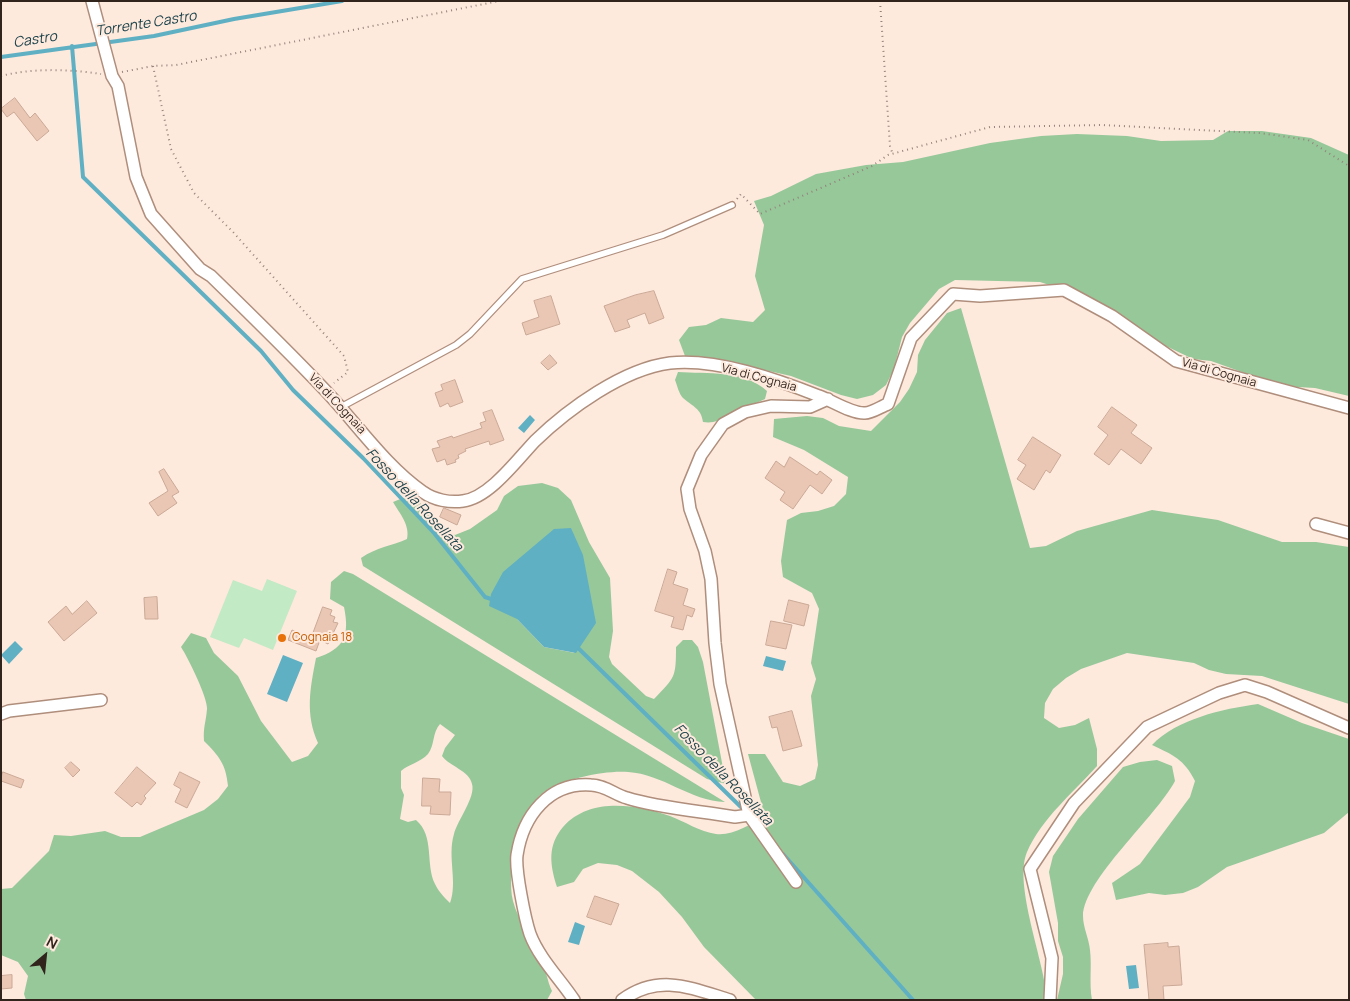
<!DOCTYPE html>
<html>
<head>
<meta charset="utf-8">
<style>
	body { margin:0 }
	#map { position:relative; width:1350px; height:1001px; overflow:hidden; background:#fee9dd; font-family:Manrope,sans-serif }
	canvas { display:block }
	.frame { position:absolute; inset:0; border:2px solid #31241d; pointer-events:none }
	.north { position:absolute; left:20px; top:931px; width:50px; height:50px; -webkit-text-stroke:4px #fee9dd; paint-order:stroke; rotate:28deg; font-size:14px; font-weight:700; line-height:20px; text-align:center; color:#31241d }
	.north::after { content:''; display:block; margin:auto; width:18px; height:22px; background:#31241d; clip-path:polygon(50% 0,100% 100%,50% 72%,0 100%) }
</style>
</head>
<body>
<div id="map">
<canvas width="1350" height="1001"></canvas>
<div class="frame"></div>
<div class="north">N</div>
</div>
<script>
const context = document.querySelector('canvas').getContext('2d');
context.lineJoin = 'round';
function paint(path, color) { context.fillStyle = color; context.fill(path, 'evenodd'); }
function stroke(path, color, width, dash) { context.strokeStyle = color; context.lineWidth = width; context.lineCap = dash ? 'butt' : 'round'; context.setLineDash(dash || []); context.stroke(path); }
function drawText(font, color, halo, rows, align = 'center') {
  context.font = font + ' Manrope,sans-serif'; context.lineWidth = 4; context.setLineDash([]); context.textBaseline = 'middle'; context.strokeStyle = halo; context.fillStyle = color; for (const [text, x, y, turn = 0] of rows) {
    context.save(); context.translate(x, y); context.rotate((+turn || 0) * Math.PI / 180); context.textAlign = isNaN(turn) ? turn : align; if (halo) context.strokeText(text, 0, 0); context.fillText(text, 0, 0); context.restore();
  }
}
paint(new Path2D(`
	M267,579L297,591L273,650L244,638L239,648L210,637L233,580L262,591Z`), '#c2eac4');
paint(new Path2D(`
	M1228,131H1262L1311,138L1349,155V396L1315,388L1281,386L1211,361L1193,359L1147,337L1071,292L1040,282L955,280L939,289L910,323L902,337L894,369L886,385L873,395L857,399L841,395L791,376L720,360L685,356L679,340L689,327L706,325L721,318L753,322L765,310L755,276L764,225L754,201L771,196L816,174L866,165L903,162L990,143L1041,136L1077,134L1127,136L1161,141L1213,140Z
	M961,308L1030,548L1046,546L1077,531L1152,510L1218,520L1282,542H1316L1349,547V704L1262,676L1226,674L1209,670L1194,663L1127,653L1081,669L1066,678L1053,689L1045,703L1044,718L1059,728L1075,725L1089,718L1097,749V766C1073,793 1042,818 1027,852C1013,885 1045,962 1047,1000H756L704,947L682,917L659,892L632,871L617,865L598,863L583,869L574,882L557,887C550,865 547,846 563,827C589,797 636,804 670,816C684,821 700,832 716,834C733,836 750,824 765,817L748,754H765L783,782L800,786L815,779L818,765L811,696L816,679L811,663L819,609L812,593L783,577L781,561L787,520L801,513L818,511L834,506L846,494L848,477L804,450L773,437L774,419L807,416L823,418L839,426L871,431L900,402L909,389L917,372L918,355L925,340L947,313Z
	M678,372C707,374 744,370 767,391L765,399C758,403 751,404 743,407C729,413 720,425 703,422C701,408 693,407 683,398C679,394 677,385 675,380Z
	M542,483L558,488L571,500L589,542L610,578L613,631L609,657L612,664L646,696L654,699C675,677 676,678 676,647L683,640H692L698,647L703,662L726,784L707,779L363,566L361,558C377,547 391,546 407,539C410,525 400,514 393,502L410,495C428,506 436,525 455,535L470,529L497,510L504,496L518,486ZM517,619L575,653L544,647Z
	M344,571L353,574L725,802C690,801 663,774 628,772C606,770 562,779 544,792C519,810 506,872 513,901C518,921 533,940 541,959C546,969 547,981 552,991L547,1000H26L24,994L28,976L18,962L1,955V889L12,888L49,851L54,835L71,836L105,831L121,837H140L204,810L218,799L228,786C226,764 219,756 204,741C203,727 206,722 207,709C208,698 188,658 181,647L191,633L206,638L214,653L238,676L261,721L292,762L308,756L318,743C305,714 310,689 316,658C344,649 350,636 344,607L330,599L331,582ZM440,724L455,735L445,748L442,756C449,766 470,771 472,784C476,797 457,821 454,834C447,857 458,882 450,903C445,898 438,891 435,884C425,864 435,836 416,820L408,822L400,819L404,795L401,788V771C409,764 421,762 428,754C435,745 432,733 440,724Z
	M1258,704L1302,723L1349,739V812L1324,833L1227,867L1198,887L1183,893L1165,895L1149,893L1116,900L1112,883L1140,864L1190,797L1195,781C1184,759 1173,755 1152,745C1177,719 1222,709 1258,704Z
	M1157,760L1172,766L1175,781C1156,817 1084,879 1083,916C1083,927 1089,939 1090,950C1092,967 1089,983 1092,1000H1057L1063,974V957L1058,941V923L1049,872L1053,856L1078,819L1123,767L1140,762Z`), '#97c89a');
paint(new Path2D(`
	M530,415L535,420L524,433L518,428Z
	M571,528L583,555L596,623L576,653L544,647L517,619L489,606L491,594L503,572L554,529Z
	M15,641L23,649L9,664L1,655Z
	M283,655L303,663L287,702L267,694Z
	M766,656L786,661L783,671L763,666Z
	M575,922L585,926L579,945L568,942Z
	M1136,965L1139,988L1129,989L1126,966Z`), '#60b0c3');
stroke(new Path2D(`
	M72,46L83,177L261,351L293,390L363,458L434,533L485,597L494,600
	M1,57L154,36L234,19L342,1
	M575,645L745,811
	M783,854L913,1000`), '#60b0c3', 4);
const building = new Path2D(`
	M15,98L30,118L35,113L49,131L37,141L14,112L7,117L1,109Z
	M654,291L664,318L649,324L645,313L627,320L630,327L615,332L604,306L635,295Z
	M551,296L560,324L526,335L522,323L539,317L534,301Z
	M550,355L557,363L548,370L541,363Z
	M455,380L463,402L450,407L448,403L440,407L435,393L443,390L441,385Z
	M1112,407L1137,425L1131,433L1152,448L1141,464L1121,449L1109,465L1094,454L1108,435L1098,427Z
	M492,410L504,440L490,445L489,441L465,449L466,451L458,455L459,458L455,460L456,462L447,465L445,459L437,462L432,449L440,447L437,441L452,436L453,438L482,428L480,423L486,421L483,413Z
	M1033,437L1061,455L1050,473L1046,470L1034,490L1017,479L1026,465L1018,460Z
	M790,457L817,475L820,471L832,480L822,494L810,485L793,509L780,500L785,492L765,478L776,461L784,467Z
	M164,469L179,492L172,496L177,503L158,516L149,503L168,491L159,472Z
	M444,508L461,515L457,525L440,517Z
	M668,569L677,572L673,584L688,589L683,605L695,609L692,617L687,615L683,630L671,627L674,617L655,611Z
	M157,597L158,619H145L144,598Z
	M789,600L809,605L804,626L784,621Z
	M87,601L97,613L64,641L48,622L66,606L72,614Z
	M323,607L332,610L330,615L335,617L333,622L338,623L328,644L320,640L316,651L288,640L292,630L311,637Z
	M771,621L792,625L786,649L766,645Z
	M792,711L802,746L783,751L777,727L772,728L769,717Z
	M71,762L80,770L73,777L65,768Z
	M137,767L156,783L144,796L146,798L141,805L137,802L132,807L115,793Z
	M3,772L24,780L21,788L1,781Z
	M180,772L200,782L187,808L175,802L181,789L174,785Z
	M423,778L440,779L439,792H451L450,815L430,814L431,806H422Z
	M595,896L619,904L611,925L587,917Z
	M1168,943V947L1179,946L1182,985L1163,986L1164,1000H1149L1144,945Z
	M12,975V988L1,989V976Z`);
paint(building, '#eac7b4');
stroke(building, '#caa996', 1);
const lane = new Path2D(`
	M341,407L456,345L470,334L522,279L663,235L732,205`);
const street = new Path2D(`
	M92,1L112,76L118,86L136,177L151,214L200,269L211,276C249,313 287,350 323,388C354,420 386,467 423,492C434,500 450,503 463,501C489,498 517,460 535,441C568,409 623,369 670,363C716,358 776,379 819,396C831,400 852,414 865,413C872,413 882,406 888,404L911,338L953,294L980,296L1064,290L1112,316L1176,361L1349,408
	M1316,524L1349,533
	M1,714L9,711L101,700
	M796,882L749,815L720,684L715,643L711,579L705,551L690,509L687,489L701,455L723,424L745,412L771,406L810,407L828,399
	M574,1000C560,979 539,958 530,934C525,919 515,870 517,855C523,816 549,782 591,785C605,785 615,795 627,798C659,808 701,811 735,817L749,815
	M622,1000C659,973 691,988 730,1000
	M1050,1000L1052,958L1030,869L1074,803L1147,727L1219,693L1245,685L1267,692L1349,728`);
stroke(lane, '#af8e7c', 8);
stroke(street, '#af8e7c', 14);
stroke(new Path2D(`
	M880,1L890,146L893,155
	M153,66L171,149L194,193L233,232L344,356L348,372L334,383
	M122,72L153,66L176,65L499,1
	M1,76C32,68 69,69 101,74
	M737,199L741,194L760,214L872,166L888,155L990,127L1102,125L1260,133L1308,140L1349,166`), '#94837a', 2, [1, 4]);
stroke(lane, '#fff', 5.5);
stroke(street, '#fff', 11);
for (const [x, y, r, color] of [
	[282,638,5,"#e8710a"]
]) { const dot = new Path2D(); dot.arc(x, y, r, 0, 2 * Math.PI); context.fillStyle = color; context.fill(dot); stroke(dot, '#fee9dd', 2); }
drawText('12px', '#31241d', '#fee9dd', [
	["Via di Cognaia",1219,373,16],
	["Via di Cognaia",759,378,15],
	["Via di Cognaia",337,404,47]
]);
drawText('12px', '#c56008', '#fee9dd', [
	["Cognaia 18",292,638]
], 'left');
drawText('italic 14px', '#1e444c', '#fee9dd', [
	["Torrente Castro",146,24,-9],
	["Castro",35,40,-9],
	["Fosso della Rosellata",414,500,47],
	["Fosso della Rosellata",723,775,46]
]);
</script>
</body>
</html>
